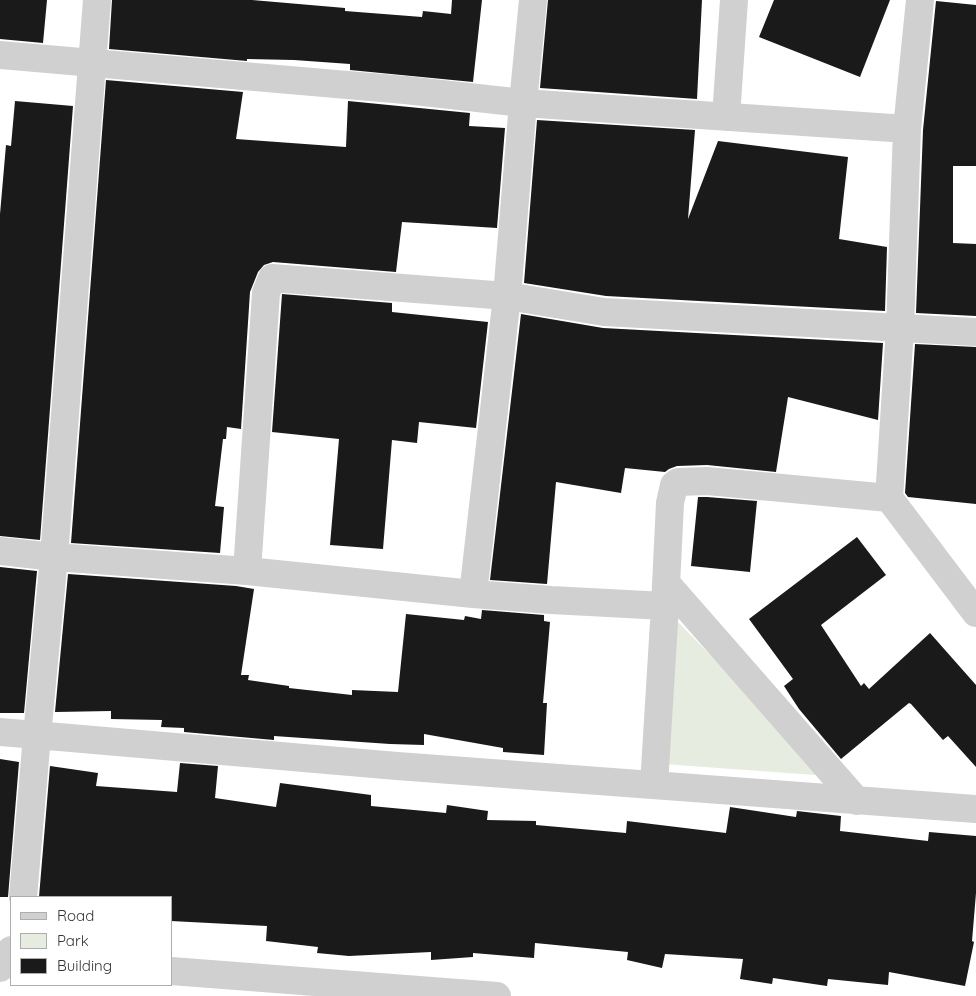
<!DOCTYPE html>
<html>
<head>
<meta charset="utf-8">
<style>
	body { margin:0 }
	#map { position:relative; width:976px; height:996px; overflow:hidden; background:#fff; font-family:Quicksand,sans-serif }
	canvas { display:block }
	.legend { position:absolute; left:10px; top:896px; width:162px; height:90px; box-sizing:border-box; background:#fff; border:1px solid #adadad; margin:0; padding:6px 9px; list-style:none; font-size:15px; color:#333 }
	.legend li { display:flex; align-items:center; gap:10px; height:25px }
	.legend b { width:25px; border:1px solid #adadad }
</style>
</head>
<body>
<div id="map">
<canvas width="976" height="996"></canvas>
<ul class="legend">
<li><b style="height:6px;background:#d0d0d0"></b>Road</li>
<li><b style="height:14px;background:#e6ecdf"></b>Park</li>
<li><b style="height:14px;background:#1a1a1a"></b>Building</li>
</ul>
</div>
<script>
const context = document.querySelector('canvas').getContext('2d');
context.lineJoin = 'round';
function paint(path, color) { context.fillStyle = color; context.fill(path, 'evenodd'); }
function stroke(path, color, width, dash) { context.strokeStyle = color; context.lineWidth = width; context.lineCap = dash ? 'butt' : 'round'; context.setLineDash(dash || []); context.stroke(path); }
paint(new Path2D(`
	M674,618L829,776L663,764Z`), '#e6ecdf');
paint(new Path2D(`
	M0,0H47L43,43L0,39Z
	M112,0H252L345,8V11L422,17L423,11L451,14L452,0H482L473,82L350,70V64L294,60L247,59V61L109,49Z
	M548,0H702L697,99L540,88Z
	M774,0H890L860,77L759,37Z
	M936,1L976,5V166H953V243L976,244V316L916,313L923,130Z
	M106,80L243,92L236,139L346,147L348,101L470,113L469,126L505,128L497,228L402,222L396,272L273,262L264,265L258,272L250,292L241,429L227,427L226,439H223L215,506L224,507L220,553L71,543Z
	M15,101L73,106L40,540L0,536V214L6,145L11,146Z
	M537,120L695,130L688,219L718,141L848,157L839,239L887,247L885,311L606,296L524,283Z
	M282,294L392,303V312L488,322L476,428L419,422L417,443L392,440L383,549L330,545L339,439L272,432Z
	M521,314L603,328L883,343L878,420L788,397L776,472L707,465L677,466L669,469L665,472L625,468L621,493L556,482L547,584L490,580Z
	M915,344L976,347V504L908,497L905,493Z
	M698,497H707L757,501L750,572L691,566Z
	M857,537L886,575L821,625L861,686L864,683L869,689L930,633L976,685V767L948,736L943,740L911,704L909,703L841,759L799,709L784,686L793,679L749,619Z
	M0,567L37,571L24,713H0Z
	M68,574L236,586L254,589L241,675H249L248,680L289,686V688L352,695V690L398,692L406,614L464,620L465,616L481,619L482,610L544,615V621L550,622L543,703H547L544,755L503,752V748L424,734V745L390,744L274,736V740L184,732V728L161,727L162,720L111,719V711L55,712Z
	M0,759L19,762L8,897H0Z
	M180,763L218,766L215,798L276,807L280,783L371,795V806L446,813L447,805L488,811L487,820L536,821V825L626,833L627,821L726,833L730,807L796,817L797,811L841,816L840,831L928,841L929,832L976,836V893L972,941L974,942L965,986L889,972L888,985L828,979L827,986L773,978L772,984L740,979L743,959L665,954L662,968L627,960L628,952L535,943L534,958L473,953V957L431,960V952L349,956L317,953L318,947L266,941L267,926L171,921V897H39L50,766L98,773L96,786L177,792Z`), '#1a1a1a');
stroke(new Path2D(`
	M920,0L907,129L900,328L889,498L976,613
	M0,55L405,90L523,103L907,129
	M726,117L734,0
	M0,551L54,557L247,571L473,594L551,600L665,606L654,785
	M247,571L266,293L272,278L507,296L604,312L976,332
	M666,583L857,801
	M473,594L507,296L523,103L533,0
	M665,606L670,503L674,485L678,482L707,481L889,498
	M0,732L397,766L976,809
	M23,897L37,736L54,557L97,0
	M0,968L11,950
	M171,971L497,996`), '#d0d0d0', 28);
</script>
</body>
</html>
